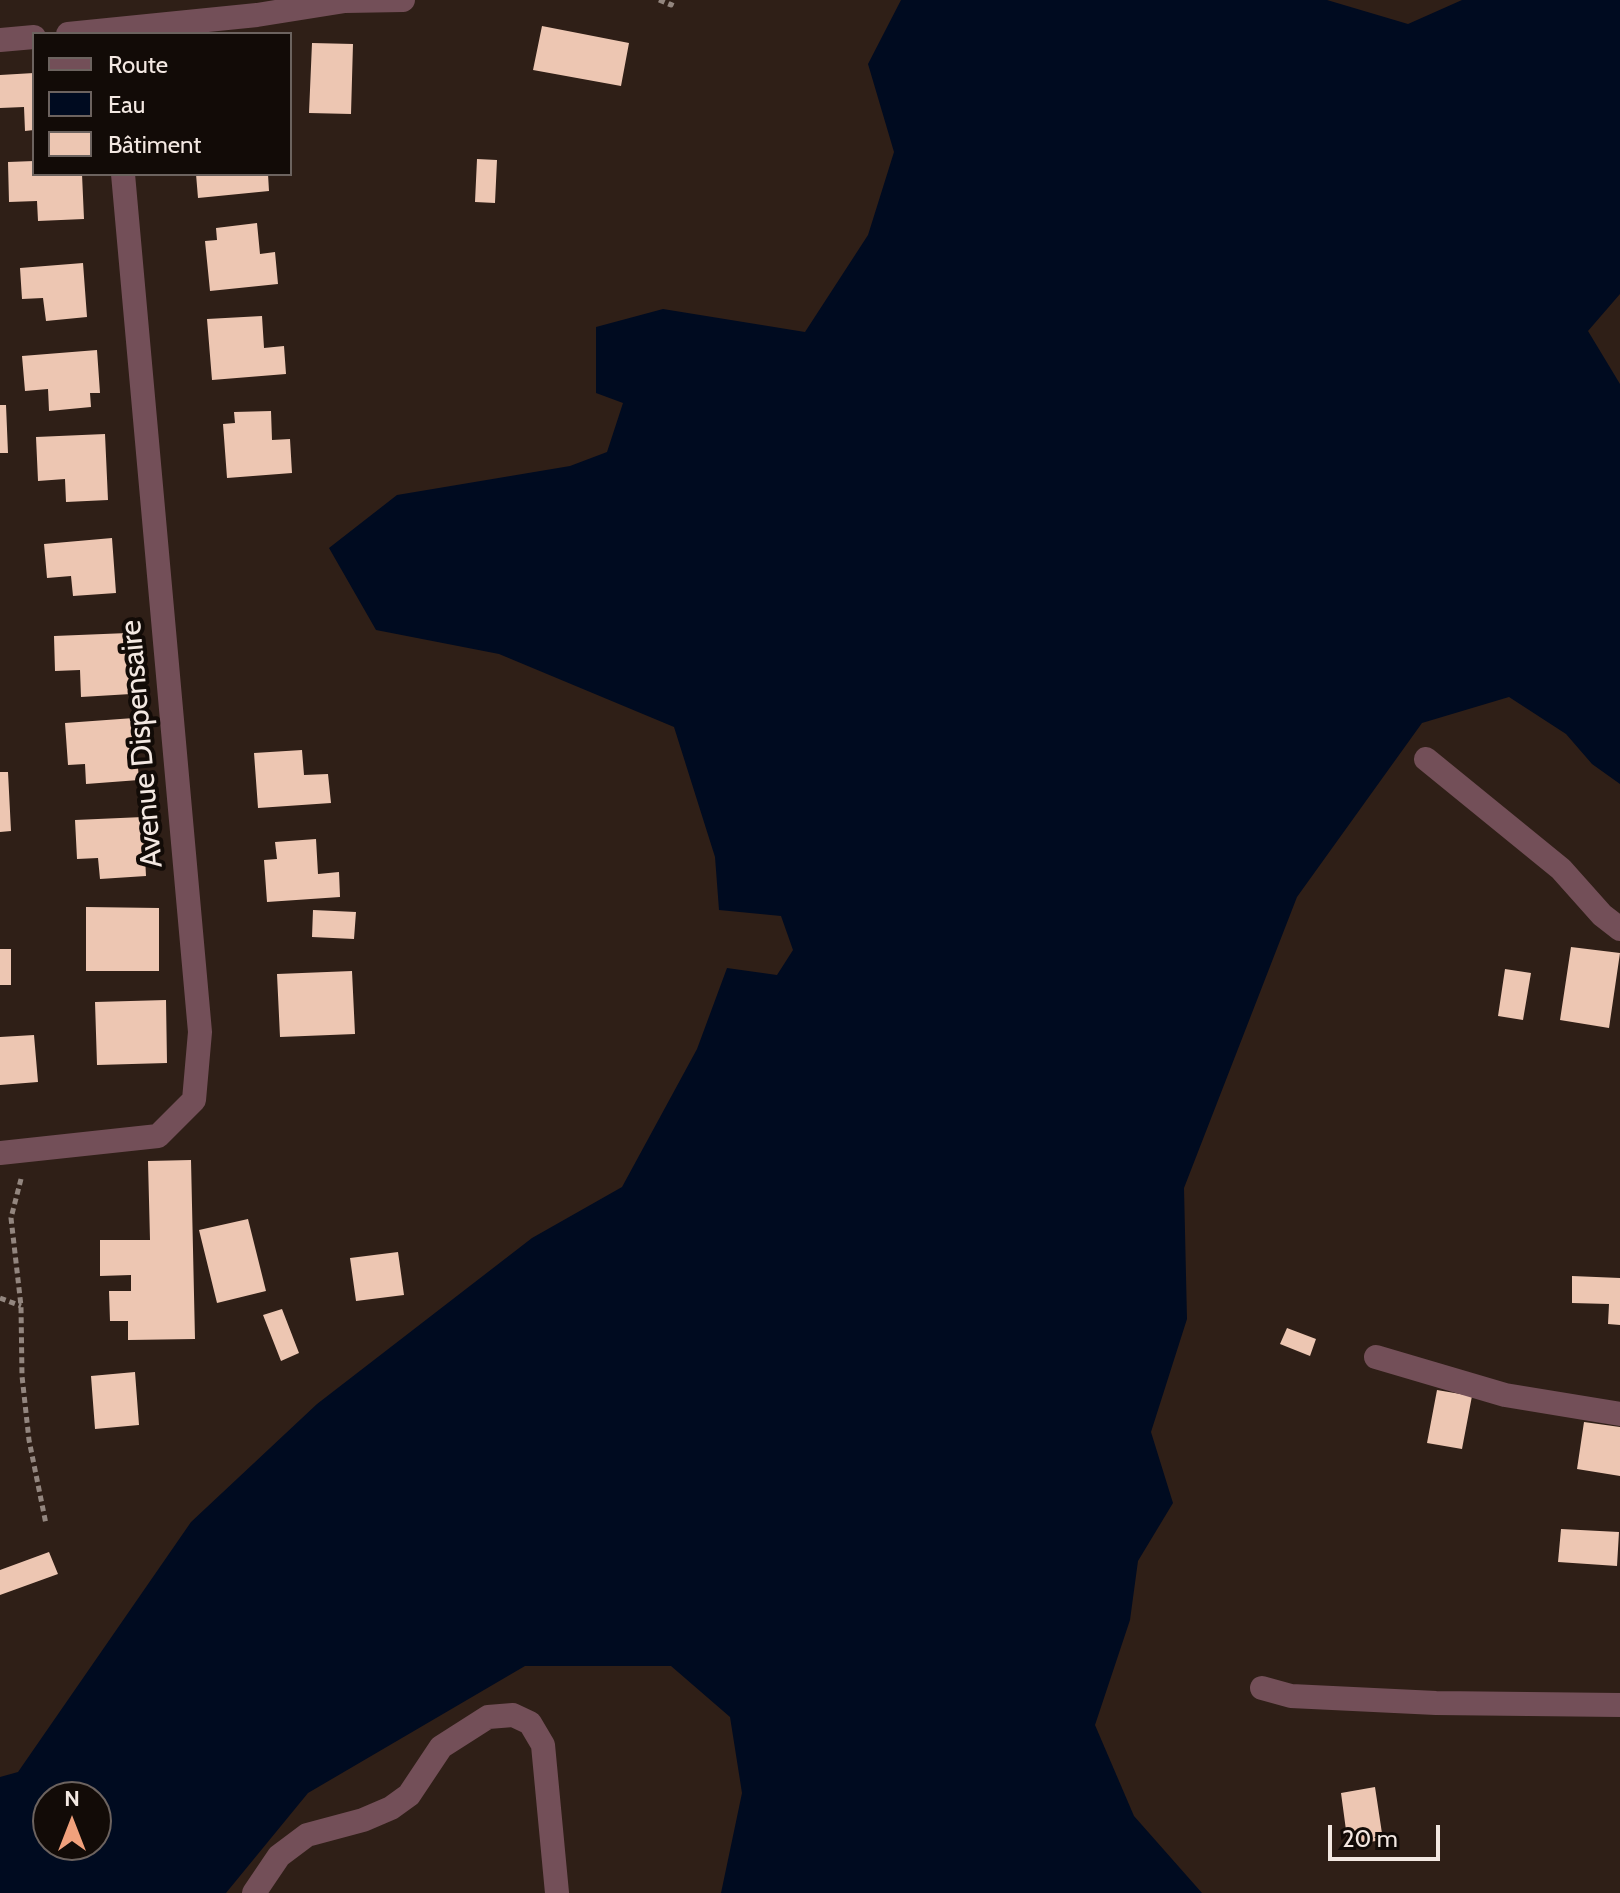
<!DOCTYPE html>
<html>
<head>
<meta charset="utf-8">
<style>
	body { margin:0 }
	#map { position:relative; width:1620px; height:1893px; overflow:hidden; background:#2f1f17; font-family:Cabin,sans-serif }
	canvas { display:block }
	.legend { position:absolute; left:32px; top:32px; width:260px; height:144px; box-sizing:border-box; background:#120b07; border:2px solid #6c635f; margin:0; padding:10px 14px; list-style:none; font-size:24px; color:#f3e8e2 }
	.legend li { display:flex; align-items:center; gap:16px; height:40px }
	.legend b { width:40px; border:2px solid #6c635f }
	.north { position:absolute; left:32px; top:1781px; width:80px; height:80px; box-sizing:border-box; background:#120b07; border:2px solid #6c635f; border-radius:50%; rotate:0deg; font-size:22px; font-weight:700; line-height:32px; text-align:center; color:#f3e8e2 }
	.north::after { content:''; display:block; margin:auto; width:28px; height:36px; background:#f1a17c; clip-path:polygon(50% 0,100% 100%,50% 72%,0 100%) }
	.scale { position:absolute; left:1328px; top:1825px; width:112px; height:36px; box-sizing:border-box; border:4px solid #f3e8e2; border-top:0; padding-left:10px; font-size:24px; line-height:28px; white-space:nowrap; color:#f3e8e2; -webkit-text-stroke:6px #120b07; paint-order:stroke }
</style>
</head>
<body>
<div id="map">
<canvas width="1620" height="1893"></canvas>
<ul class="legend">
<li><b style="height:10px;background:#734f58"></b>Route</li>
<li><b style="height:22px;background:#000b20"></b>Eau</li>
<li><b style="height:22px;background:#edc6b2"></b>Bâtiment</li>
</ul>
<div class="north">N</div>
<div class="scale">20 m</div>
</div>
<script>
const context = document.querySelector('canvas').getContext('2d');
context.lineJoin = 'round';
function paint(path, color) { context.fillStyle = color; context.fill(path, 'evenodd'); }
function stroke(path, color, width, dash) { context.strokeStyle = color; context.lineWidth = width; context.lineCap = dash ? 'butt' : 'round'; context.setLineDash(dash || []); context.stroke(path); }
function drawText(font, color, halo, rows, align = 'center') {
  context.font = font + ' Cabin,sans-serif'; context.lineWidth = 8; context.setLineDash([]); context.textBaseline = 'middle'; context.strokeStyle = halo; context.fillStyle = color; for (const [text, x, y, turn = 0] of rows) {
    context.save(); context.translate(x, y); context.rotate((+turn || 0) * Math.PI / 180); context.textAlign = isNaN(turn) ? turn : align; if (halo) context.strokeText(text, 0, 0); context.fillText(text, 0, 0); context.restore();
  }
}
paint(new Path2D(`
	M901,0H1327L1408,24L1462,0H1620V294L1588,331L1620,384V784L1592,764L1566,734L1509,697L1422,723L1297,897L1184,1188L1187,1319L1151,1432L1173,1503L1138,1561L1130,1620L1095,1725L1134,1816L1202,1893H721L742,1793L730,1717L671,1666H525L308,1793L226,1893H0V1777L18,1772L191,1522L317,1404L532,1238L622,1187L697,1049L727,968L777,975L793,950L781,916L719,910L715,857L674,727L499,654L376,630L329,548L397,495L570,466L607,452L623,403L596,393V327L663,309L805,332L868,235L894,152L868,64ZM48,1797H96V1845H48Z`), '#000b20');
paint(new Path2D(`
	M542,26L629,43L621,86L533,70Z
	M312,43L353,44L351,114L309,113Z
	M34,73V130L25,131L24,107L0,108V75Z
	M477,159L497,160L495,203L475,202Z
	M34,161V174H82L84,219L38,221L37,201L9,202L8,162Z
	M196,174H268L269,191L198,198Z
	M257,223L260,254L275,252L278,284L210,291L205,241L217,240L216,228Z
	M83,263L87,317L46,321L43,298L22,299L20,268Z
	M262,316L264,348L284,346L286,374L212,380L207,319Z
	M97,350L100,393H90L91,407L49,411L48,389L25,391L22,356Z
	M0,405H6L8,453H0Z
	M271,411L272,440L290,439L292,473L227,478L223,424L235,423L234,412Z
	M105,434L108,500L66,502L65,479L38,481L36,437Z
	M112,538L116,593L73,596L71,576L47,578L44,544Z
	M128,633L131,694L81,697L80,670L55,671L54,636Z
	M134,718L139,780L86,784L85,764L68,765L65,723Z
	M302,750L304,775L328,774L331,803L258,808L254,753Z
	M0,772H8L11,831L0,832Z
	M143,817L146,876L100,879L98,858L77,859L75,820Z
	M316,839L318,874L339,872L340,897L267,902L264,860L277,859L275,842Z
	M86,907L159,908V971H86Z
	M313,910L356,912L354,939L312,937Z
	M1571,947L1620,953L1609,1028L1560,1020Z
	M0,949H11V985H0Z
	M1505,969L1531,973L1523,1020L1498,1016Z
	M352,971L355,1034L280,1037L277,974Z
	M166,1000L167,1063L97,1065L95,1002Z
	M34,1035L38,1082L0,1085V1037Z
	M191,1160L195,1339L128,1340V1321H110L109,1291H131V1275L100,1276V1240H150L148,1161Z
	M248,1219L266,1291L217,1303L199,1230Z
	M398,1252L404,1295L356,1301L350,1258Z
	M1572,1276L1620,1278V1325L1608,1324L1609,1304L1572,1303Z
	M282,1309L299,1353L281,1361L263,1315Z
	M1287,1328L1316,1339L1310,1356L1280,1344Z
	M135,1372L139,1425L95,1429L91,1376Z
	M1437,1390L1472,1396L1462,1449L1427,1443Z
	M1584,1422L1620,1427V1476L1577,1469Z
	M1561,1529L1619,1532L1617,1566L1558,1562Z
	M49,1552L58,1574L0,1595V1570Z
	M1375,1787L1383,1840L1348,1845L1341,1793Z`), '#edc6b2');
stroke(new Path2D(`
	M659,0L671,5L673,0
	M21,1179L11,1218L21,1306L22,1376L29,1440L46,1524
	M0,1298L21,1306`), '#93867f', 5, [6, 4]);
stroke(new Path2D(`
	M68,34L257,15L345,1L403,0
	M0,40L34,37
	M1426,759L1561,869L1602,915L1620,929
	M0,1153L158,1136L194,1100L200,1032L123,174
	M1376,1357L1505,1395L1620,1414
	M1262,1688L1291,1696L1436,1703L1620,1705
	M254,1893L279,1856L307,1835L363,1820L391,1808L409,1795L441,1747L488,1717L513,1715L530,1723L543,1745L557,1893`), '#734f58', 24);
drawText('30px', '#f3e8e2', '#120b07', [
	["Avenue Dispensaire",142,744,-95]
]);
</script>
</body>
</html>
